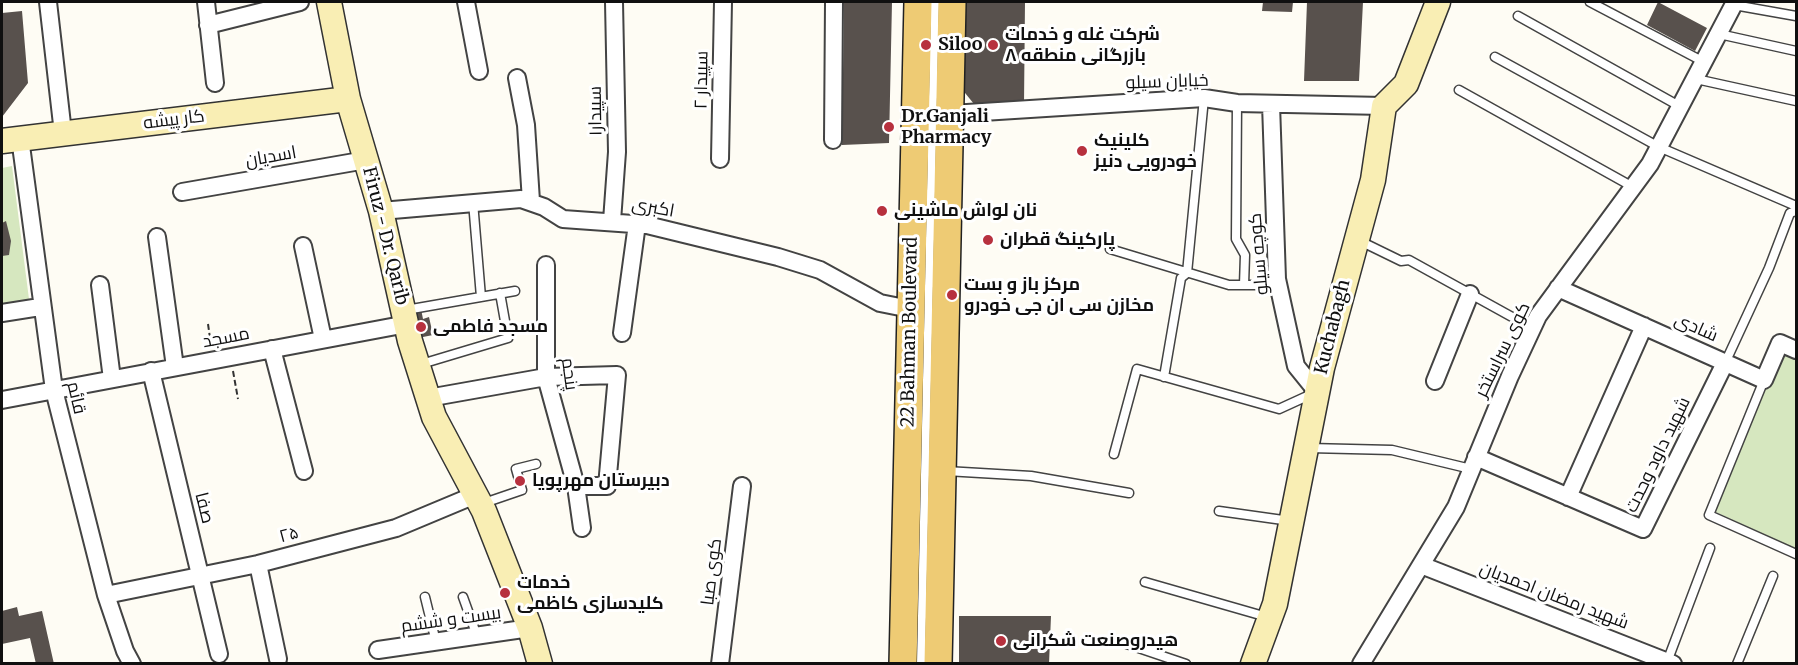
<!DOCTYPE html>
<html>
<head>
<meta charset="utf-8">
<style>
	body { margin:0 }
	#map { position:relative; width:1798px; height:665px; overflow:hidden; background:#fefcf4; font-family:Merriweather,serif }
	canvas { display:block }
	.frame { position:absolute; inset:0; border:3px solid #101010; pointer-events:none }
</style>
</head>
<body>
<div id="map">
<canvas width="1798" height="665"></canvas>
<div class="frame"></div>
</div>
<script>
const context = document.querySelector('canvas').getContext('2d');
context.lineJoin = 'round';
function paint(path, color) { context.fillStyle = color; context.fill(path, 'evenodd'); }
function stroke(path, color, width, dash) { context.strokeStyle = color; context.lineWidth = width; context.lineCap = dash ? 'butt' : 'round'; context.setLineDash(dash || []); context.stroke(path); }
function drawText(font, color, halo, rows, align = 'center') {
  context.font = font + ' Merriweather,Cairo,serif'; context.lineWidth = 6; context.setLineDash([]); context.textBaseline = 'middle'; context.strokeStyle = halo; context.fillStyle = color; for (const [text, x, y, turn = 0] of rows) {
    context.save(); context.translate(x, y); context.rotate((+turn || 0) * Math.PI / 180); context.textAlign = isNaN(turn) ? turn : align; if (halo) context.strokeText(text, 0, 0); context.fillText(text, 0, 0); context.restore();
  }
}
paint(new Path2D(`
	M12,166L30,307L2,311V168Z
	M1776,350L1796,359V549L1709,509Z`), '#d6e7bf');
paint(new Path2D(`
	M844,2H892L889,143L842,145Z
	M962,2H1025L1024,104H974L961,88Z
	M1263,2H1293L1292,12L1262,11Z
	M1307,2H1363L1359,81H1304Z
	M1658,2L1707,28L1695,51L1647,25Z
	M22,11L28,83L2,117V13Z
	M6,221L11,241L9,255L2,256V223Z
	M421,309L423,319L429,317L433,335L413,339L407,312Z
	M17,607L19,616L42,611L54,664H36L30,638L2,644V611Z
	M959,616H1051L1049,664H959Z`), '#58514d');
const lane = new Path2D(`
	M1590,2L1704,62
	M1734,5L1796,16
	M1518,16L1681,107
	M1719,34L1796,51
	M1495,57L1659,147L1796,206
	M1696,79L1796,101
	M1459,90L1633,187
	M1237,103L1236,239L1245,255L1244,285
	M473,202L481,297
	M1360,241L1401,261L1409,260L1532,328
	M1110,249L1229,285H1279
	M406,310L515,291
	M1725,363L1769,268L1790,213L1796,211
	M418,365L508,338L500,293
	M1164,377L1181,278L1187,273L1204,98
	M1764,380L1709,515L1796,554
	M1309,448L1392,450L1471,469
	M1114,454L1137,369L1279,409L1314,393
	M946,471L1031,476L1129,493
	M484,503L522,490L516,469L536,464
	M1219,511L1290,521
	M1145,582L1267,617
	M425,597L436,642
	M463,597L477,636
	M1115,640L1186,664
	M1667,662L1710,548
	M921,664L935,2
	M1737,664L1773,576`);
const street = new Path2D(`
	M48,2L63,133
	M206,2L215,83
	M466,2L479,71
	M208,25L300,2
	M517,78L526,125L531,201
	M1271,104L1277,279L1296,366L1317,392
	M915,122H932L951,114L1204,98L1237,103L1384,106
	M20,138L54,390L106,595L125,651L132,664
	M833,140L834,2
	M720,159L723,2
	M182,192L366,160
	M381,211L521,199L544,207L563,219L647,225L778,257L820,270L880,303L910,309
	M612,221L617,152L614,2
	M157,237L175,367
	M303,246L323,339
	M546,265V377L576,486L582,528
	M100,285L112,379
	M1558,288L1764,380L1780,343L1796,350
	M2,313L40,307
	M622,333L637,224
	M272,349L304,471
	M151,371L219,654
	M1435,381L1470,294
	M428,398L546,377L617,375L607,486H576
	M2,400L407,324
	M1476,457L1643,529L1725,363
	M1568,497L1644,326
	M258,564L278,659
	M1421,565L1673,664
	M106,595L258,564L396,528L475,495
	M378,650L530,628
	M720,664L742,486
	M1361,664L1456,507L1510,376L1538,316L1650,164L1735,2`);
const secondary = new Path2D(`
	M329,2L348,99L381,211L410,341L434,417L484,511L530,628L540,664
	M2,141L348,99
	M1253,664L1275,604L1322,368L1373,180L1384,106L1406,84L1438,2`);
const primary = new Path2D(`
	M903,664L918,2
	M938,664L952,2`);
stroke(lane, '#434343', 11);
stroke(street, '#434343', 20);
stroke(secondary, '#323232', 27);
stroke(primary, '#212121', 30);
stroke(new Path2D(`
	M208,324L211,345
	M233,371L238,399`), '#323232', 2, [6, 3]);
stroke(lane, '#fff', 8);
stroke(street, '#fff', 16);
stroke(secondary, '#f9eeb4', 24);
stroke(primary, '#eecb74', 27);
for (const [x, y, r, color] of [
	[926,45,6,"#b7313e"],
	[993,45,6,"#b7313e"],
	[889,127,6,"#b7313e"],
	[1082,151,6,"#b7313e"],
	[882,211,6,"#b7313e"],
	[988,240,6,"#b7313e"],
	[952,295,6,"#b7313e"],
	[421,327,6,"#b7313e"],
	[520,481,6,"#b7313e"],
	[505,593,6,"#b7313e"],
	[1001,641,6,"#b7313e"]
]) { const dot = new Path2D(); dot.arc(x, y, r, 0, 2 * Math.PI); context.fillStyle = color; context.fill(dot); stroke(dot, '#fff', 2); }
drawText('bold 18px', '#101010', '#fff', [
	["شرکت غله و خدمات",1005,35],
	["بازرگانی منطقه ۸",1005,56],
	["Siloo",938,45],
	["Dr.Ganjali",901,117],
	["Pharmacy",901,138],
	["کلینیک",1094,141],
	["خودرویی دنیز",1094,162],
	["نان لواش ماشینی",894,211],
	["پارکینگ قطران",1000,240],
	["مرکز باز و بست",964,285],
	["مخازن سی ان جی خودرو",964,306],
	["مسجد فاطمی",433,327],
	["دبیرستان مهرپویا",532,481],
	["خدمات",517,583],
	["کلیدسازی کاظمی",517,604],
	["هیدروصنعت شکرانی",1013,641]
], 'left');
drawText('18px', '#101010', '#fff', [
	["سپیدار ۲",702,80,-89],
	["خیابان سیلو",1167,82,-2],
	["سپیدار۱",596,111,-91],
	["کار پیشه",174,120,-7],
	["اسدیان",271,157,-10],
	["اکبری",653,208,10],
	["Firuz - Dr. Qarib",385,236,76],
	["کوچه سیلو",1259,254,-95],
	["Kuchabagh",1333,327,-76],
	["شادی",1696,328,24],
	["22 Bahman Boulevard",910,332,-89],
	["مسجد",226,338,-11],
	["کوی سراستخر",1503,350,-64],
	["پنجم",569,374,82],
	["قائم",76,398,77],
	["شهید داود وحدت",1658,455,-64],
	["صفا",204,508,76],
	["۲۵",289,535,-15],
	["کوی صبا",712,572,-83],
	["شهید رمضان احمدیان",1554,596,21],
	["بیست و ششم",451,620,-8]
]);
</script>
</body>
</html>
